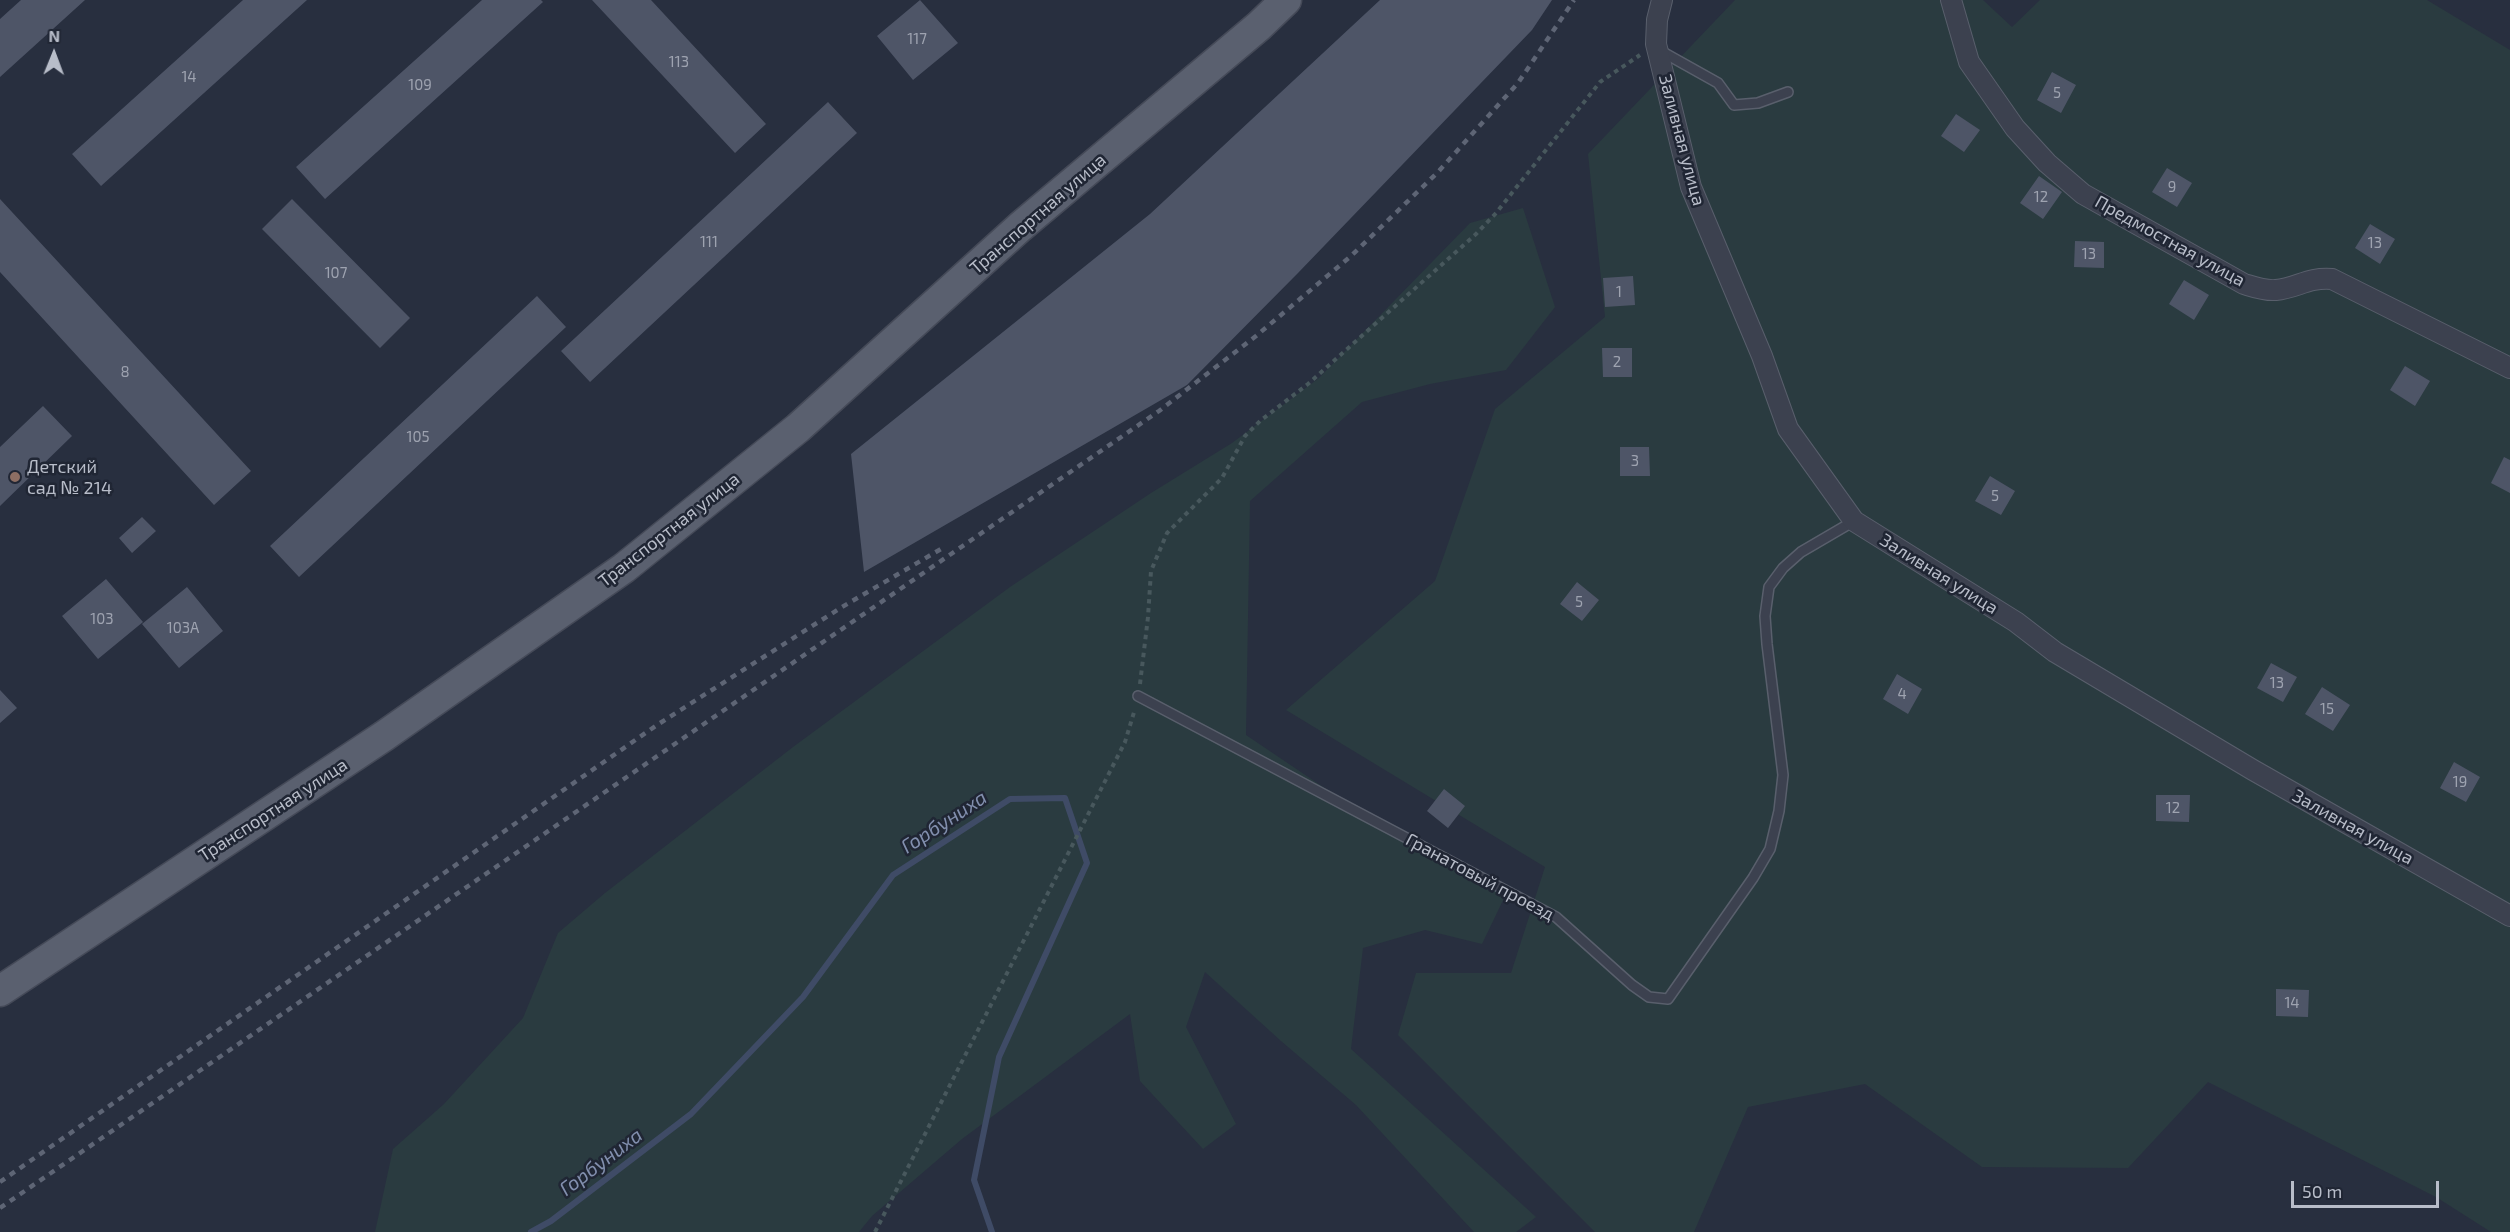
<!DOCTYPE html>
<html>
<head>
<meta charset="utf-8">
<style>
	body { margin:0 }
	#map { position:relative; width:2510px; height:1232px; overflow:hidden; background:#282f3f; font-family:"Exo 2",sans-serif }
	canvas { display:block }
	.north { position:absolute; left:24px; top:24px; width:60px; height:60px; -webkit-text-stroke:4px #202634; paint-order:stroke; rotate:1deg; font-size:16px; font-weight:700; line-height:24px; text-align:center; color:#b8bdc9 }
	.north::after { content:''; display:block; margin:auto; width:21px; height:27px; background:#b8bdc9; clip-path:polygon(50% 0,100% 100%,50% 72%,0 100%) }
	.scale { position:absolute; left:2291px; top:1181px; width:148px; height:27px; box-sizing:border-box; border:3px solid #b8bdc9; border-top:0; padding-left:8px; font-size:18px; line-height:21px; white-space:nowrap; color:#b8bdc9; -webkit-text-stroke:4px #202634; paint-order:stroke }
</style>
</head>
<body>
<div id="map">
<canvas width="2510" height="1232"></canvas>
<div class="north">N</div>
<div class="scale">50 m</div>
</div>
<script>
const context = document.querySelector('canvas').getContext('2d');
context.lineJoin = 'round';
function paint(path, color) { context.fillStyle = color; context.fill(path, 'evenodd'); }
function stroke(path, color, width, dash) { context.strokeStyle = color; context.lineWidth = width; context.lineCap = dash ? 'butt' : 'round'; context.setLineDash(dash || []); context.stroke(path); }
function drawText(font, color, halo, rows, align = 'center') {
  context.font = font + ' "Exo 2",sans-serif'; context.lineWidth = 5; context.setLineDash([]); context.textBaseline = 'middle'; context.strokeStyle = halo; context.fillStyle = color; for (const [text, x, y, turn = 0] of rows) {
    context.save(); context.translate(x, y); context.rotate((+turn || 0) * Math.PI / 180); context.textAlign = isNaN(turn) ? turn : align; if (halo) context.strokeText(text, 0, 0); context.fillText(text, 0, 0); context.restore();
  }
}
paint(new Path2D(`
	M1735,0H1983L2012,27L2040,0H2427L2510,50V1232H2491L2436,1197L2208,1082L2128,1168L1982,1167L1865,1084L1748,1107L1694,1232H1595L1398,1035L1416,973H1511L1545,867L1286,710L1435,581L1495,409L1605,317L1588,154Z
	M1523,208L1555,307L1506,370L1430,384L1362,402L1250,501L1246,735L1329,791L1507,892L1482,944L1425,930L1363,948L1351,1049L1536,1217L1516,1232H1474L1356,1105L1281,1041L1205,972L1186,1027L1236,1124L1203,1149L1140,1081L1130,1014L962,1139L872,1216L859,1232H375L393,1149L444,1104L523,1018L558,933L605,893L793,747L1010,587L1151,493L1232,443L1319,378L1470,223Z`), '#2a3b40');
stroke(new Path2D(`
	M531,1232L551,1221L691,1114L803,997L893,875L1010,799L1065,798L1087,863L999,1057L974,1180L992,1232`), '#3f4b66', 6);
paint(new Path2D(`
	M21,0H85L0,77V19Z
	M243,0H307L101,186L72,154Z
	M482,0H541L543,2L325,199L296,167Z
	M592,0H651L766,124L735,153Z
	M920,0L958,43L913,80L877,36Z
	M1380,0H1552L1532,30L1298,273L1187,385L864,572L851,454L1150,214Z
	M2052,72L2076,85L2061,113L2037,100Z
	M828,102L857,133L590,382L561,351Z
	M1956,114L1980,130L1964,152L1941,136Z
	M2167,168L2192,183L2177,207L2152,192Z
	M2039,176L2062,192L2043,219L2020,203Z
	M0,199L251,471L214,505L0,272Z
	M292,199L410,318L380,348L262,229Z
	M2370,224L2395,239L2380,264L2355,248Z
	M2075,241L2104,242V268L2074,267Z
	M1633,276L1635,305L1605,307L1603,278Z
	M2184,280L2209,295L2194,320L2169,304Z
	M537,296L566,327L299,577L270,546Z
	M1602,348H1632V377H1603Z
	M2405,366L2430,381L2415,406L2390,390Z
	M43,406L72,436L0,506V447Z
	M1620,447H1649L1650,476H1620Z
	M2504,457L2510,460V493L2491,483Z
	M1990,476L2015,491L2001,515L1975,501Z
	M142,517L156,531L132,553L119,538Z
	M106,579L143,622L98,659L62,616Z
	M1577,582L1599,600L1582,621L1560,604Z
	M187,587L223,631L179,668L142,624Z
	M2271,663L2297,677L2283,702L2257,688Z
	M1897,674L1922,689L1908,714L1883,699Z
	M2322,687L2350,705L2333,731L2305,714Z
	M0,690L17,708L0,723Z
	M2454,762L2480,777L2466,802L2440,788Z
	M1444,789L1465,806L1448,828L1427,811Z
	M2156,795H2190L2189,822L2156,821Z
	M2276,989L2309,990L2308,1017L2276,1016Z`), '#4e5567');
const lane = new Path2D(`
	M1659,50L1718,83L1734,105L1758,103L1788,92
	M1138,696L1556,917L1632,985L1649,997L1668,999L1753,878L1770,849L1779,811L1783,775L1767,644L1765,616L1769,587L1783,568L1801,552L1854,521`);
const street = new Path2D(`
	M1662,0L1657,20L1656,44L1691,187L1762,356L1788,429L1854,521L2016,622L2055,652L2253,770L2510,916
	M1951,0L1969,62L2015,128L2047,163L2083,194L2244,284C2254,287 2265,291 2276,290C2297,288 2308,277 2332,279L2510,368`);
const primary = new Path2D(`
	M0,991L384,736L624,568L798,428L1020,227L1259,26L1286,0`);
stroke(lane, '#595f6c', 12);
stroke(street, '#595f6c', 22);
stroke(primary, '#454a58', 33);
stroke(new Path2D(`
	M1140,684L1148,617L1151,571L1167,533L1222,478L1245,436L1260,421L1308,384L1476,234L1496,213L1600,82L1640,55
	M875,1232L1125,742L1135,709`), '#48585d', 4, [4.5, 4.5]);
stroke(lane, '#3c414f', 9);
stroke(street, '#3c414f', 20);
stroke(primary, '#5a606f', 30);
stroke(new Path2D(`
	M0,1182L657,725L842,607L941,549
	M0,1208L1159,411L1256,336L1351,256L1438,172L1518,83L1574,0`), '#5e6575', 4.5, [6, 6]);
for (const [x, y, r, color] of [
	[15,477,6,"#8d6e63"]
]) { const dot = new Path2D(); dot.arc(x, y, r, 0, 2 * Math.PI); context.fillStyle = color; context.fill(dot); stroke(dot, '#202634', 2); }
drawText('15px', '#9ea3b0', null, [
	["117",917,39],
	["113",679,62],
	["14",189,77],
	["109",420,85],
	["5",2057,93],
	["9",2172,187],
	["12",2041,197],
	["111",709,242],
	["13",2375,243],
	["13",2089,254],
	["107",336,273],
	["1",1619,292],
	["2",1617,362],
	["8",125,372],
	["105",418,437],
	["3",1635,461],
	["5",1995,496],
	["5",1579,602],
	["103",102,619],
	["103А",183,628],
	["13",2277,683],
	["4",1902,694],
	["15",2327,709],
	["19",2460,782],
	["12",2173,808],
	["14",2292,1003]
]);
drawText('18px', '#b8bdc9', '#202634', [
	["Заливная улица",1682,140,75],
	["Транспортная улица",1038,214,-41],
	["Предмостная улица",2170,241,29],
	["Транспортная улица",669,530,-38],
	["Заливная улица",1939,574,32],
	["Транспортная улица",273,810,-33],
	["Заливная улица",2353,827,29],
	["Гранатовый проезд",1480,877,28]
]);
drawText('18px', '#b8bdc9', '#202634', [
	["Детский",27,467],
	["сад № 214",27,488]
], 'left');
drawText('italic 20px', '#828fae', '#202634', [
	["Горбуниха",944,822,-33],
	["Горбуниха",601,1162,-37]
]);
</script>
</body>
</html>
